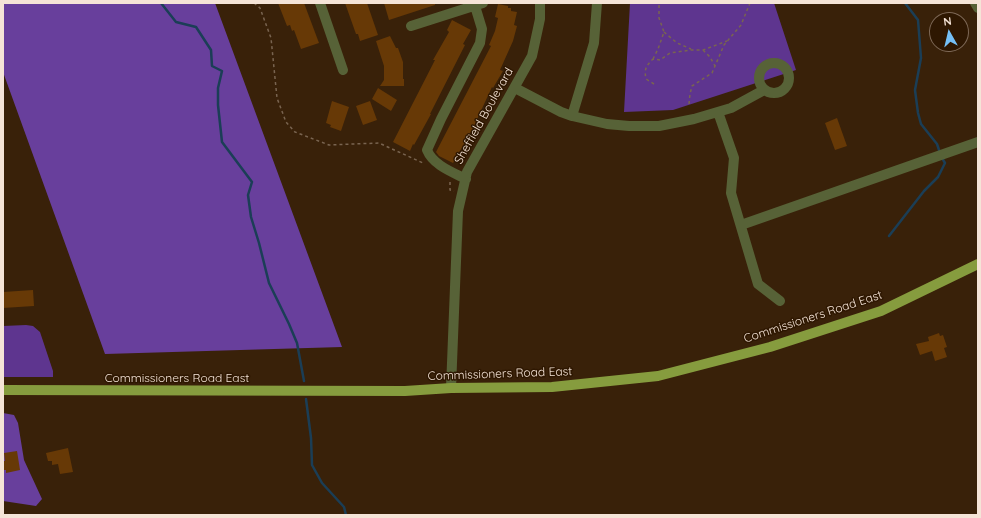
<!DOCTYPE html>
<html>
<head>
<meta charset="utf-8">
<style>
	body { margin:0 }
	#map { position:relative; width:981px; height:518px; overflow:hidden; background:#392109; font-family:Quicksand,sans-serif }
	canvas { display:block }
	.frame { position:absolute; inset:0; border:4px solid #f5e4d7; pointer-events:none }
	.north { position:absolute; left:929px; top:12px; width:40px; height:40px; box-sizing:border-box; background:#2e1701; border:1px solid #7e6957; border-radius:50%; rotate:352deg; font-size:11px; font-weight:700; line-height:16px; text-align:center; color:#f5e4d7 }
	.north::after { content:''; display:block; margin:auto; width:14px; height:18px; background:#75c0f6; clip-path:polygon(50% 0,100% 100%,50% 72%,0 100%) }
</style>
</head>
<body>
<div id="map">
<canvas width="981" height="518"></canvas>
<div class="frame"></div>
<div class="north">N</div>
</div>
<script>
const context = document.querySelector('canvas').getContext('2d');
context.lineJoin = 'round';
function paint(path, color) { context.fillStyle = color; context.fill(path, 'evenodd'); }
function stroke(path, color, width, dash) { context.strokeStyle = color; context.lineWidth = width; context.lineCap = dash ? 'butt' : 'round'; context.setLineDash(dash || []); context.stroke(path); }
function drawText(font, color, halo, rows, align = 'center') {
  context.font = font + ' Quicksand,sans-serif'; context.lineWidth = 3; context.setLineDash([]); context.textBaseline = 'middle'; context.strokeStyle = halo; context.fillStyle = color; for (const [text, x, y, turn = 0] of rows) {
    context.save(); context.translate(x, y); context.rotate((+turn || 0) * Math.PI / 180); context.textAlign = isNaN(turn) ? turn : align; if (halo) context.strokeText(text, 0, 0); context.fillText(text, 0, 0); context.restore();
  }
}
paint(new Path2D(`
	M630,3H774L796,70L673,110L624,112Z
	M26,325L33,326L40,332L53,371V377H3V326Z`), '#5e358f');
paint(new Path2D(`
	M3,3H215L342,347L105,354L3,72Z
	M3,413L14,415L18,423L24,460L42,499L36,506L3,501Z`), '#683f9c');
stroke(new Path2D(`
	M161,3L176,22L196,27L211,50L212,66L222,71L218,88V105L222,142L252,182L248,195L251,217L259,243L269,283L289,324L297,343L304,381
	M905,3L918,20L921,58L915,90L918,113L921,124L937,144L940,153
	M889,236L924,191L938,177L945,163L942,158
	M306,399L311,438L312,465L322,483L344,507L346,515`), '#1b3e56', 2.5);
paint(new Path2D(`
	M278,3H304L319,43L301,49L294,30L292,31L290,25L287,26Z
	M345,3H367L378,35L360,41L358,34H356Z
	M384,3H435V5L389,20Z
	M498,4L508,6V8H511V11L517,12L514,25L517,26L513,41L500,70L503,71L493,88L492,87L472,130L453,163L439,156L436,152L491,46L489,45L495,31L498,18L495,17Z
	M452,20L471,30L463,44L465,45L430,114H431L414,145L413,144L410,151L393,142L435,60H433L449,32L447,30Z
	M390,36L396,48H398L403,62V79H404V86H380L384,80V66L376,41Z
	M378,88L397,100L391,111L372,99Z
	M332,101L349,107L341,131L330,127L331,125L326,123Z
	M370,101L377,120L363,125L356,106Z
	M837,118L847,146L835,150L825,123Z
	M33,290L34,306L3,308V292Z
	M939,333L940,336L943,335L947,347L944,348L947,357L935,361L932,351L920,355L916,344L929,341L928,337Z
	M68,448L73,472L60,474L58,464L52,465V461H48L46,453Z
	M17,451L20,470L6,473V470H4L3,464V461H5L4,453Z`), '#673906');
stroke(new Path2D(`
	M254,3L260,8L271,38L277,98L286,122L295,132L329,145L379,143L423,163
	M664,32L677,43L691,49
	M703,50L710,57L715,66
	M653,59L658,49L664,32L659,18V3
	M654,84L646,79C644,69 646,66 653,59L660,60L670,53L691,50H703L727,41
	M689,104L690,94L692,86L712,73L724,45L741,25L750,3
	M450,182V190L454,191`), '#796450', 1.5, [3, 3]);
stroke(new Path2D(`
	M320,3L343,70
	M975,3L978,8
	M411,26L483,3
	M759 78a15 15 0 1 1 30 0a15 15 0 1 1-30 0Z
	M515,88L561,112L572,116L607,124L629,126H659L694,119L731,108L764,90
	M718,112L734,158L731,193L758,284L780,301
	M572,116L594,43L597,3
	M466,179C452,172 433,165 427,150L441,119L480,43L482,29L475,6
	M741,225L978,142
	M451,388L458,211L467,172L532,56L540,19V3`), '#576237', 10);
stroke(new Path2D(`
	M3,390L405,391L451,388L552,387L658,376L770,347L881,311L978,264`), '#869c3e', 10);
drawText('12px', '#f5e4d7', '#2e1701', [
	["Sheffield Boulevard",484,116,-61],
	["Commissioners Road East",813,317,-18],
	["Commissioners Road East",500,374,-2],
	["Commissioners Road East",177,378]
]);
</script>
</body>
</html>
